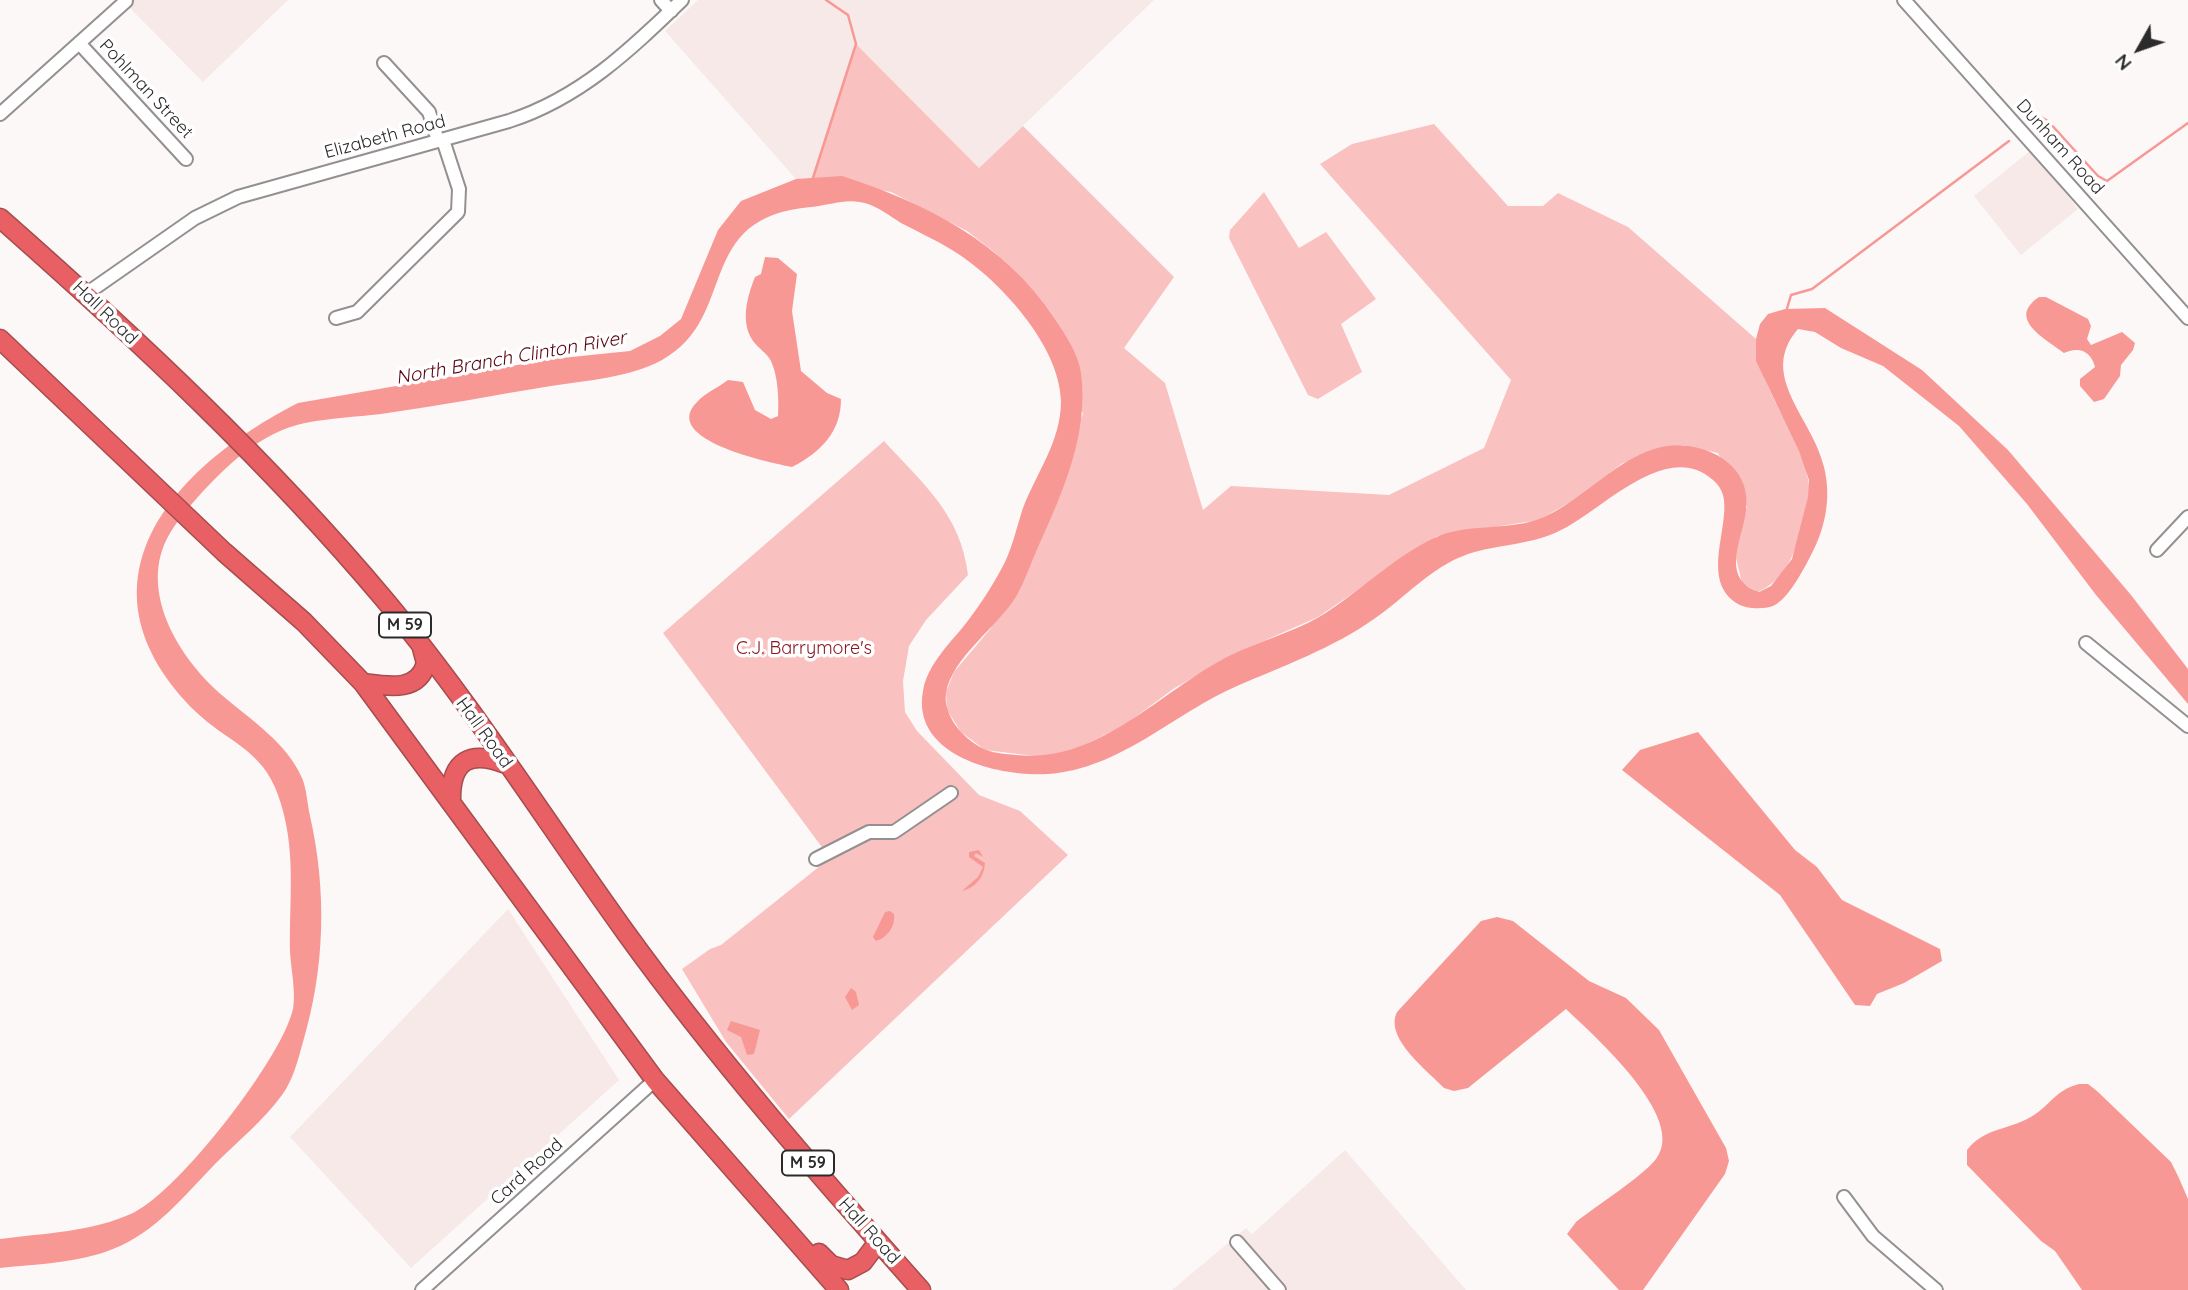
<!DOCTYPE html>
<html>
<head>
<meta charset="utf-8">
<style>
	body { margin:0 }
	#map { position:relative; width:2188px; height:1290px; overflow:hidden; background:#fdf8f8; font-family:Quicksand,sans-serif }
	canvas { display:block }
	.north { position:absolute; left:2104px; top:14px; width:70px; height:70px; -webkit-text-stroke:5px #fff; paint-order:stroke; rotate:230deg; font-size:19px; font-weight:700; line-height:28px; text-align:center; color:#2c2b2b }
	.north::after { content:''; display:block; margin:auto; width:24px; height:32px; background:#2c2b2b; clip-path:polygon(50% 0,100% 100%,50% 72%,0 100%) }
</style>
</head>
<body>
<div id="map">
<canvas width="2188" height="1290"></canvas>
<div class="north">N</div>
</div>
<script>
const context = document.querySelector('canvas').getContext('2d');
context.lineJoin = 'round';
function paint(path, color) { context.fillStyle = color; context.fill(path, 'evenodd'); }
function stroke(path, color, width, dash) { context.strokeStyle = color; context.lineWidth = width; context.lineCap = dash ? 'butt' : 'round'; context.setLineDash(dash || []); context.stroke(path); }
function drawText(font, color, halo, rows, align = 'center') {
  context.font = font + ' Quicksand,sans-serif'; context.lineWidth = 7; context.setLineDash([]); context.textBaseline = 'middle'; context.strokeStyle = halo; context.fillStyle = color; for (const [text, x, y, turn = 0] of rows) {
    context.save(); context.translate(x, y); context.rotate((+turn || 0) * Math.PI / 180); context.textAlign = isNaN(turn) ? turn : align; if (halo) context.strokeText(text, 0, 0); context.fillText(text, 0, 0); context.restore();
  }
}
paint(new Path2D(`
	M122,0H288L203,82Z
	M698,0H1154L979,168L856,44L813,179H796L665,31Z
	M2031,150L2078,209L2021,255L1974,196Z
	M508,909L619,1080L411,1268L290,1137Z
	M1345,1150L1466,1290H1172L1246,1228L1252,1234Z`), '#f6e9e8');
paint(new Path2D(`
	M856,44L979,168L1023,126L1174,277L1124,348L1165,383L1203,510L1231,486L1389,495L1484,448L1511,380L1320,164L1352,144L1434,124L1508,206H1543L1558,193L1628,227L1756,339C1757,389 1800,430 1808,479C1812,499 1803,524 1797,543C1790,565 1779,582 1758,592L1742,583L1735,554L1747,506L1718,453L1683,445L1651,452L1621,464L1584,494L1539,520L1437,536L1318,617L1232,655L1173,689L1125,725L1080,747L1043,757L985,750L961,732L947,710L946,692L954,672L991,628L1083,414L1014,270L993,251L967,231L891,192L813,179Z
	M1264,192L1299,248L1326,232L1376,299L1341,324L1362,372L1318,399L1308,395L1229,238L1230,230Z
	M884,441C923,484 961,514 968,575L926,620L909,646L903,681L905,712L917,731L979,795L1020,811L1068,855L789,1119L726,1042L682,969L710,949L721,945L830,858L663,633Z`), '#f9c2c0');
paint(new Path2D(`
	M842,176C926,203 1005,243 1054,318C1065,334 1078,353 1081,373C1089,434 1063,492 1038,547C1031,563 1025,580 1017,595C999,626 952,657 946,693C943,716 963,738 982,748C991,753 1005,754 1016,755C1100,764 1162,689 1231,655C1260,641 1291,633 1319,617C1359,593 1392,558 1434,538C1468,522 1510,532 1544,517C1592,496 1632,438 1689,446C1722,451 1751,473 1746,510C1743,539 1719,578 1759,592L1771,586L1792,559L1808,497L1809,480L1799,451L1756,361V339L1760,324L1768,314L1785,309L1825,308L1922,370L2008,450L2131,595L2188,669V704L2096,595L2027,504L1959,426L1883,366L1841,348L1815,332L1798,329C1757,376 1813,418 1824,467C1832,499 1825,530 1809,559C1802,572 1789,597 1775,605C1766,610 1746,609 1738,604C1699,581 1731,526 1723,495C1721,489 1718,484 1713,480C1667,438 1601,511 1561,530C1532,545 1499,544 1468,554C1431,567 1406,597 1374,619C1333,648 1283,666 1237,686C1173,714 1120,769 1048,774C999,777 911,756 923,691C927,666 948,645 963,627C978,608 994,584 1005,562C1013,545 1017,526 1023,508C1037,472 1061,441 1061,401C1060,345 997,277 952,250C936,240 918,232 901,223C890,216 880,208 868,204C848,197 831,205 811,207C692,217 740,317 662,360C629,378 588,380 551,386C495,395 438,406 381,414C356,417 330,418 305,423C261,432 226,466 197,498C185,512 171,528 164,545C142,600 183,662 223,696C251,720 287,743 302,778C307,790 307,803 310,816C327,891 325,968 303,1042C298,1060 293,1080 282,1095C264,1120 237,1142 215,1164C185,1195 155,1233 113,1249C79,1263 37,1264 0,1268V1239C45,1233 92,1232 133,1213C179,1191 282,1058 293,1009C296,992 291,969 290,952C289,898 297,847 278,795C262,749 227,742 196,712C68,585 170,468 298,403L552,359L630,351L660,336L681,319L718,230L741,201L796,179Z
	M765,257L778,258L797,274L792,311L801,371L827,393L841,399C841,432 821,452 792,467C772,463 659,440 697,402C705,393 719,387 728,380L743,382L755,410L771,419L778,416C779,399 778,376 771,361C767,353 758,348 753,341C740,322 747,297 755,277L761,274Z
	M2039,297H2046L2088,319L2091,326L2087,339L2091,345L2122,332L2135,343L2133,350L2121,365L2120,376L2104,399L2094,402L2080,386V379L2095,367C2091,351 2079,346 2064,353C2046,339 2006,319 2039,297Z
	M1698,732L1795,850L1817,867L1842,900L1940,949L1942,961L1904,983L1877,994L1870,1006L1855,1005L1780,895L1622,770L1640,750Z
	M979,850L983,857L976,853L974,856L985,863C984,878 975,888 962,891L978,877L983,867L969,857V852Z
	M890,911L894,914C896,926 887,938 876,941L873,937L885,912Z
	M1497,917L1513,921L1589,981L1626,998L1659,1030L1726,1148L1729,1161L1725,1174L1643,1290H1619L1567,1234L1576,1222C1596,1206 1643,1176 1656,1159C1688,1118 1594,1036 1566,1009L1468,1088L1454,1091L1444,1088C1427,1070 1384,1038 1397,1012L1481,921Z
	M851,988L856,992L859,1005L852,1010L845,997Z
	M731,1021L760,1030L754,1054L747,1055L741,1037L727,1030Z
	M2079,1084H2088L2097,1091L2171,1162L2178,1176L2188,1199V1290H2082L2055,1251L2041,1241L1967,1165V1150C1986,1126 2010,1131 2034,1115C2052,1103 2056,1090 2079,1084Z`), '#f89895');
stroke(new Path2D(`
	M2033,118L2041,117L2048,121L2098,176L2107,181L2188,123
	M812,181L856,44L848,15L826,0
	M1786,312L1791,295L1812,289L2009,141`), '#f89895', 2.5);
const minor = new Path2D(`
	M661,0L671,11
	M1904,0L2188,318
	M79,43L186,159
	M384,63L429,112L438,141
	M0,114L126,1
	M86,294L195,218L238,197L509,121C580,98 629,51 682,0
	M336,318L357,312L458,212L459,189L443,140
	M2157,550L2188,517
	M2086,643L2188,726
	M816,859L869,832H894L951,793
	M1844,1197L1873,1236L1936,1290
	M1237,1242L1279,1290
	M422,1290L655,1080`);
const highway = new Path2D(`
	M0,218C135,337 268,461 384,599C472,704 546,822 626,933C717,1059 818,1174 921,1290
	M0,339L224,552L304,622L363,683L655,1080L839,1290
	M363,683C386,686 419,693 426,663L422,648
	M451,799C451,760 470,750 506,764
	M819,1253L831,1265L848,1270L863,1262L878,1242`);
stroke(minor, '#949090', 16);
stroke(highway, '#a64d4f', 21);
stroke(minor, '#fff', 12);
stroke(highway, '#e86063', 18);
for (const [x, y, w] of [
	[405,625,52],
	[808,1163,52]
]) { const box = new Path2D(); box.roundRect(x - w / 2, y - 12.5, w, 25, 5); context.fillStyle = '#fff'; context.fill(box); stroke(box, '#2c2b2b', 2); }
drawText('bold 16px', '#2c2b2b', null, [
	["M 59",405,625],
	["M 59",808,1163]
]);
drawText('18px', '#2c2b2b', '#fff', [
	["Pohlman Street",146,89,47],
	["Elizabeth Road",385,137,-15],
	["Dunham Road",2060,147,48],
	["Hall Road",105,313,44],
	["Hall Road",484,733,54],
	["Card Road",527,1172,-42],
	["Hall Road",869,1231,48]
]);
drawText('18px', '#8a1a25', '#fff', [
	["C.J. Barrymore's",804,649]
]);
drawText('italic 19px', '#5b0311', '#fff', [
	["North Branch Clinton River",511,358,-10]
]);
</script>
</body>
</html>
